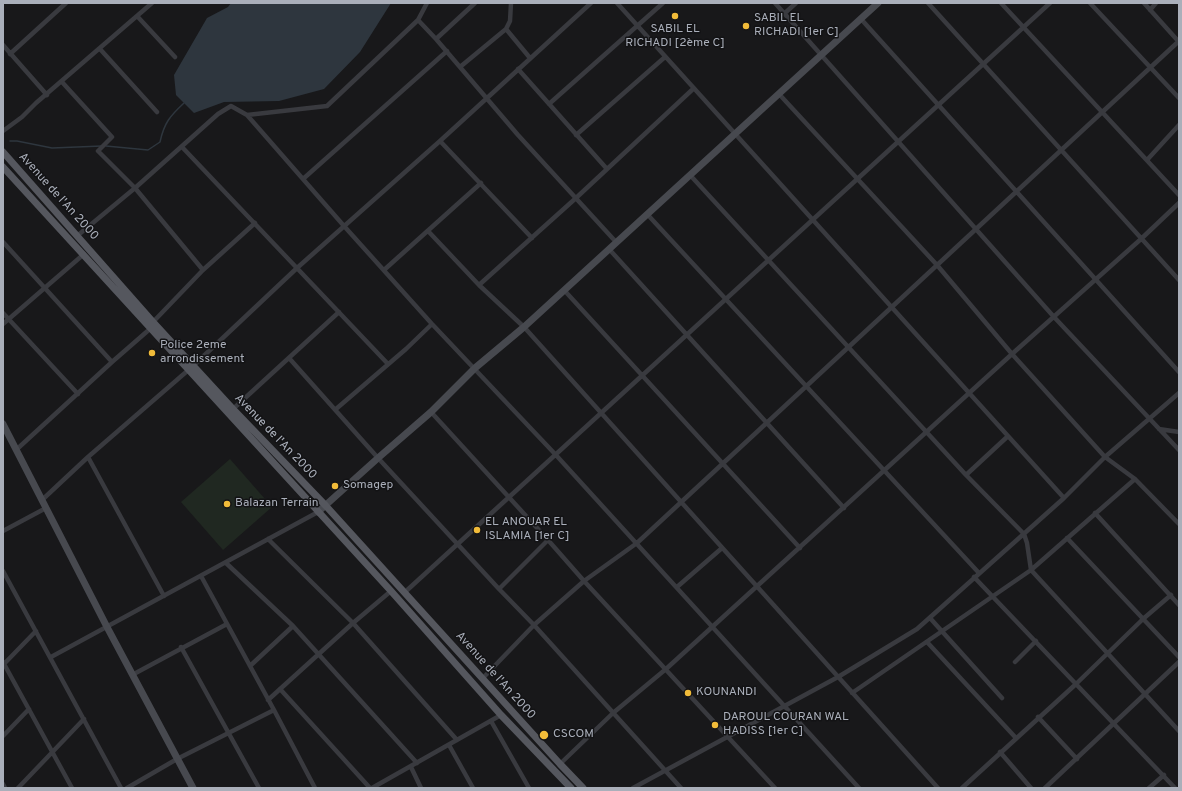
<!DOCTYPE html>
<html>
<head>
<meta charset="utf-8">
<style>
	body { margin:0 }
	#map { position:relative; width:1182px; height:791px; overflow:hidden; background:#18181a; font-family:Overpass,sans-serif }
	canvas { display:block }
	.frame { position:absolute; inset:0; border:4px solid #aaafba; pointer-events:none }
</style>
</head>
<body>
<div id="map">
<canvas width="1182" height="791"></canvas>
<div class="frame"></div>
</div>
<script>
const context = document.querySelector('canvas').getContext('2d');
context.lineJoin = 'round';
function paint(path, color) { context.fillStyle = color; context.fill(path, 'evenodd'); }
function stroke(path, color, width, dash) { context.strokeStyle = color; context.lineWidth = width; context.lineCap = dash ? 'butt' : 'round'; context.setLineDash(dash || []); context.stroke(path); }
function drawText(font, color, halo, rows, align = 'center') {
  context.font = font + ' Overpass,sans-serif'; context.lineWidth = 3; context.setLineDash([]); context.textBaseline = 'middle'; context.strokeStyle = halo; context.fillStyle = color; for (const [text, x, y, turn = 0] of rows) {
    context.save(); context.translate(x, y); context.rotate((+turn || 0) * Math.PI / 180); context.textAlign = isNaN(turn) ? turn : align; if (halo) context.strokeText(text, 0, 0); context.fillText(text, 0, 0); context.restore();
  }
}
paint(new Path2D(`
	M230,459L272,507L223,550L181,502Z`), '#202821');
paint(new Path2D(`
	M231,3H391L360,52L324,89L279,101L224,102L194,113L176,95L174,75L207,18L228,7Z`), '#2e363e');
stroke(new Path2D(`
	M10,141H17L52,148L102,146
	M106,146L148,150L160,142C164,123 170,116 184,103`), '#2e363e', 1.5);
stroke(new Path2D(`
	M617,3L1064,498
	M775,3L1054,317L1179,450
	M928,3L1179,280
	M1001,3L1179,195
	M1090,3L1179,98
	M1144,3L1179,42
	M1150,10L1156,3
	M785,13L796,3
	M137,16L175,57
	M861,19L1179,372
	M418,20L436,39L518,135L616,242
	M506,29L530,58
	M436,39L475,3
	M3,45L47,95
	M100,49L157,112
	M10,54L66,3
	M460,67L506,29L510,21L511,3
	M518,69L607,169
	M62,82L112,137L98,151L135,188L203,270
	M779,94L937,265L1012,354L1105,457L1135,479L1179,524
	M549,104L663,3
	M247,115L344,226L432,324L555,454L859,788
	M3,131L22,117L36,103L152,3
	M576,135L665,57
	M440,141L532,238
	M182,147L388,364
	M1147,160L1179,125
	M690,175L966,475L1024,534L1027,543L1031,570L1179,731
	M303,179L447,51
	M647,214L979,573
	M428,231L479,285L524,327L938,788
	M77,236L135,188L218,114L231,106L247,115L327,106L418,20L427,3
	M3,242L112,362
	M609,249L844,508
	M384,270L481,183
	M479,285L576,198L693,89
	M564,290L800,548
	M3,313L78,394
	M153,322L203,270L255,223
	M3,324L84,254
	M289,358L378,458L499,589L534,625L681,788
	M233,409L339,312
	M336,409L406,349L432,324
	M431,412L548,540L584,581L775,788
	M1159,429L1179,432
	M16,450L112,362L151,328
	M88,457L193,366L297,268L440,141L591,3
	M966,475L1007,437
	M42,500L88,457L164,596
	M1095,513L1179,605
	M3,531L46,508
	M1067,538L1179,657
	M268,539L353,623L457,740
	M226,563L293,626L417,763
	M3,571L121,788
	M201,576L274,710L315,788
	M974,577L1175,788
	M677,587L722,548
	M499,589L548,540
	M404,593L1050,3
	M930,618L1002,698
	M927,642L1016,738
	M181,647L259,788
	M51,657L318,512
	M3,662L72,788
	M1015,662L1036,641
	M3,665L36,631
	M250,666L293,626
	M132,675L227,624
	M482,679L534,625L584,581L637,543L1179,41
	M280,689L370,788
	M852,693L1031,570L1135,479
	M268,700L353,623L391,591
	M1038,717L1077,759
	M491,721L529,788
	M3,736L29,709
	M449,745L473,788
	M1000,752L1031,788
	M560,764L613,713L666,669L1012,354L1141,239L1179,203
	M411,767L421,788
	M3,784L5,788
	M18,788L84,719
	M127,788L177,759L274,710
	M372,788L501,715
	M633,788L838,677L917,629L1064,498L1105,457L1179,393
	M962,788L1076,684L1143,619L1171,595
	M1045,788L1179,662
	M1149,788L1164,775`), '#393a3f', 4.5);
stroke(new Path2D(`
	M3,424L107,627L193,788
	M318,512L378,458L431,412L475,368L524,327L878,3`), '#47494f', 7);
stroke(new Path2D(`
	M3,152L153,322L233,409L326,506L560,764L583,788
	M3,167L391,591L501,715L571,788`), '#55575e', 7);
for (const [x, y, r, color] of [
	[675,16,4,"#f1bb39"],
	[746,26,4,"#f1bb39"],
	[152,353,4,"#f1bb39"],
	[335,486,4,"#f1bb39"],
	[227,504,4,"#f1bb39"],
	[477,530,4,"#f1bb39"],
	[688,693,4,"#f1bb39"],
	[715,725,4,"#f1bb39"],
	[544,735,5,"#f1bb39"]
]) { const dot = new Path2D(); dot.arc(x, y, r, 0, 2 * Math.PI); context.fillStyle = color; context.fill(dot); stroke(dot, '#131315', 1.5); }
drawText('12px', '#aaafba', '#131315', [
	["SABIL EL",754,19],
	["RICHADI [1er C]",754,33],
	["SABIL EL",675,30,"center"],
	["RICHADI [2ème C]",675,44,"center"],
	["Police 2eme",160,346],
	["arrondissement",160,360],
	["Somagep",343,486],
	["Balazan Terrain",235,504],
	["EL ANOUAR EL",485,523],
	["ISLAMIA [1er C]",485,537],
	["KOUNANDI",696,693],
	["DAROUL COURAN WAL",723,718],
	["HADISS [1er C]",723,732],
	["CSCOM",553,735]
], 'left');
drawText('12px', '#aaafba', '#131315', [
	["Avenue de l'An 2000",58,197,48],
	["Avenue de l'An 2000",275,437,46],
	["Avenue de l'An 2000",495,676,48]
]);
</script>
</body>
</html>
